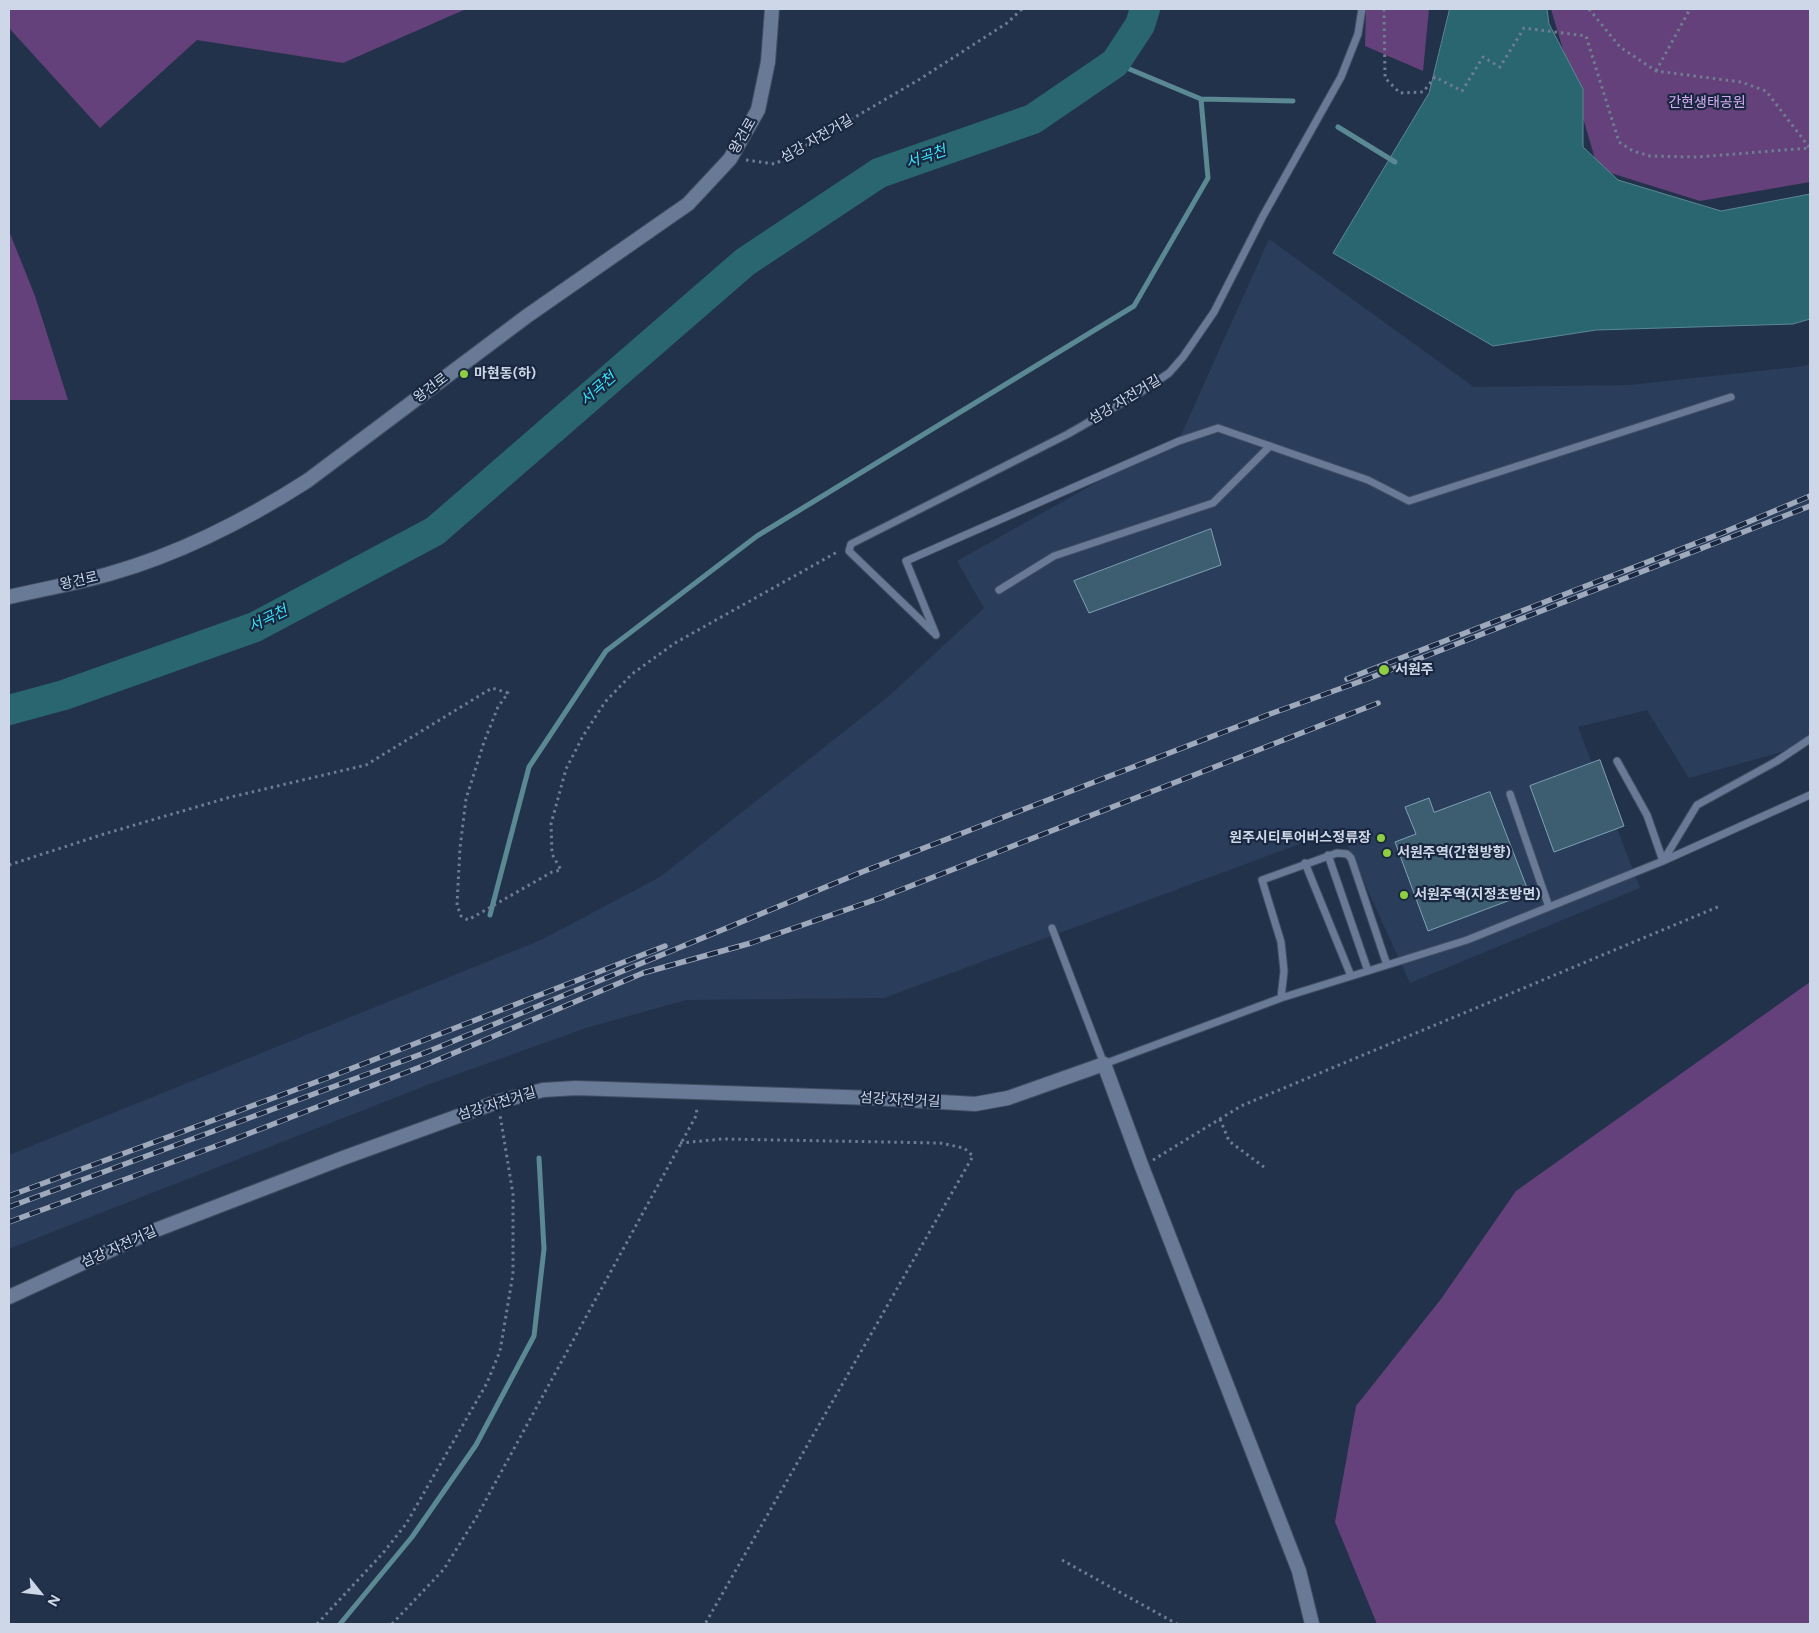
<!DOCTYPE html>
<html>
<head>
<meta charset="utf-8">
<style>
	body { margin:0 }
	#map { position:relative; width:1819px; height:1633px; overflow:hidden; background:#23324b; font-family:Figtree,sans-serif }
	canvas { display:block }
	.frame { position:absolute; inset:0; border:10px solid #cdd7e7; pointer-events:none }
	.north { position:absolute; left:15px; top:1568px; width:50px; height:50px; -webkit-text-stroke:4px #192840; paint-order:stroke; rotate:119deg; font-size:14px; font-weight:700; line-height:20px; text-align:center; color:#cdd7e7 }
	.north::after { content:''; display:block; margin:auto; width:18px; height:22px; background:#cdd7e7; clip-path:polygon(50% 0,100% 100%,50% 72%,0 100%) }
</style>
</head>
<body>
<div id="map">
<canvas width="1819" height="1633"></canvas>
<div class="frame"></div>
<div class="north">N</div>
</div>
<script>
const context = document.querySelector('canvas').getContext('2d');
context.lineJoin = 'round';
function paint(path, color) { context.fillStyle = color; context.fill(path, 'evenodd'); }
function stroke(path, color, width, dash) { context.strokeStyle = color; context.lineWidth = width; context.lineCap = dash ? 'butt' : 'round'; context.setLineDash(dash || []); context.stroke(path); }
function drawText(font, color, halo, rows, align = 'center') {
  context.font = font + ' Figtree,"Noto Sans KR",sans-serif'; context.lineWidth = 4.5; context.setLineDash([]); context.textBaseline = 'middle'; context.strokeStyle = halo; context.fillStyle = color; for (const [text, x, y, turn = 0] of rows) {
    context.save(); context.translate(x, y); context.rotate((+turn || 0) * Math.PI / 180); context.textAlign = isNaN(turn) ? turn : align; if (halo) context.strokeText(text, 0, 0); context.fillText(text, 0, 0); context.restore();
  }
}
paint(new Path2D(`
	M1269,239L1474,387L1630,385L1805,366L1810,363V744L1689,778L1647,710L1578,727L1640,888L1410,983L1340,829L884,998L686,1000L586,1028L430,1084L9,1249V1155L541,940L660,877L889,696L984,608L957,561L1181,435Z`), '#2a3d5b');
paint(new Path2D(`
	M9,9H466L343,63L197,40L100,128L9,28Z
	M1366,9H1429L1423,71L1365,46Z
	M1551,9H1810V182L1700,201L1598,169Z
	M9,231L35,296L68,400H9Z
	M1810,982V1624H1377L1335,1522L1356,1406L1441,1299L1516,1191Z`), '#64417a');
const water = new Path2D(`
	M1450,9H1547L1549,24L1583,89V147L1618,180L1721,211L1810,194V319L1793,324L1596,330L1493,346L1333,253L1429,93Z`);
paint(water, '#29666f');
stroke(water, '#5a8893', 1);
stroke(new Path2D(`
	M1201,99L1293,101
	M1338,127L1395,162
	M490,915L529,767L606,651L757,536L1134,306L1208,178L1201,99L1115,63
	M340,1624L412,1537L476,1445L534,1336L544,1249L539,1158`), '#5a8893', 5);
stroke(new Path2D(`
	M9,710L64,695L255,627L435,531L745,262L879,173L1033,119L1115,63L1140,25L1145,9`), '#29666f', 30);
const building = new Path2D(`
	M1211,529L1221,565L1089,613L1074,581Z
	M1600,760L1624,826L1554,852L1530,786Z
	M1490,792L1529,893L1428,931L1395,842L1416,834L1405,807L1429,798L1434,812Z`);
paint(building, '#3d5e70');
stroke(building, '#7ea1b6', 1);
const service = new Path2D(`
	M999,590L1054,556L1213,503L1270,446
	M934,633L851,553L849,551L851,544L1068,434L1141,392L1169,373L1183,357L1214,312L1263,216L1341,77L1358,34L1362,9
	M936,635L906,561L1179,441L1218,428L1368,480L1409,501L1731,397
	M1617,761L1647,815L1663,861
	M1510,794L1549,907
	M1337,853L1347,854L1351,858L1387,965L1281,998L1284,971L1281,942L1262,880Z
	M1328,855L1368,971
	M1663,861L1697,805L1777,761L1810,739
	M1305,863L1351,976
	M1052,928L1104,1064L1281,998
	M1387,965L1467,940L1663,861L1810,795`);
const minor = new Path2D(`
	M1104,1064L1142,1167L1299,1571L1312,1624`);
const tertiary = new Path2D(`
	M9,597C43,589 78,583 112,573C182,553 246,520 307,481L527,316L688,204L730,159L758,110L768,62L772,9
	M9,1297L148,1233L343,1158L497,1102L543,1090L576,1088L873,1098L975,1104L1008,1098L1104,1064`);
stroke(service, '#424e63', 9);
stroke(minor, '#424e63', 16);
stroke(tertiary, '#424e63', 16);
stroke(new Path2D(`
	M1384,9L1385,78L1400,93L1423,92L1435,77L1462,91L1483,57L1500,67L1524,28L1586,36L1619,142L1633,151L1650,156L1697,157L1810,148
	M1589,9L1620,47L1656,71L1741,82L1766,91L1809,147
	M1656,71L1690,9
	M746,160L775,164L920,79L1007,23L1022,9
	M9,865L104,834L227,798L366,765L492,688L508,693L498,707L484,742L466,799L460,848L457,905L461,916L468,920L552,872L561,870L552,854L551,824L566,769L583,736L605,702L632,674L675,643L839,551
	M1220,1119L1229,1141L1264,1167
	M680,1143L722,1139L940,1143L964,1148L973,1156L705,1624
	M1153,1160L1241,1106L1720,906
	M1062,1560L1177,1624
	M317,1624L383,1553L406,1524L487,1383L500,1351L513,1274V1194L500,1115
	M392,1624L444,1569L476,1518L697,1114L696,1106`), '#6f7c91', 3, [2.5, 4]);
stroke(service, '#687a96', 7);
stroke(minor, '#687a96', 14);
stroke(tertiary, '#687a96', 14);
const rail = new Path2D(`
	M1347,679L1722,533L1810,496
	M9,1196L327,1078L665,946
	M9,1207L427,1052L862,872L1270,714L1367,679L1810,506
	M9,1222L227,1142L428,1064L643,973L751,943L880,898L1378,703`);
stroke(rail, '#9ea9bc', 5.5);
stroke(rail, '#192840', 4, [11]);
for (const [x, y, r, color] of [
	[464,374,5,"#8fcd41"],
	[1384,670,6,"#8fcd41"],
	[1381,838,5,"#8fcd41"],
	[1387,853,5,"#8fcd41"],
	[1404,895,5,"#8fcd41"]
]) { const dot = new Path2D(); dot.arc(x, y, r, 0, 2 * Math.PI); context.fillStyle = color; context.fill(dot); stroke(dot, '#192840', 2); }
drawText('14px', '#d7abf3', '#192840', [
	["간현생태공원",1707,103]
]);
drawText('14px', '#cdd7e7', '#192840', [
	["왕건로",743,136,-60],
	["섬강 자전거길",817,139,-30],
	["왕건로",431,388,-37],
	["섬강 자전거길",1125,400,-31],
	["왕건로",79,581,-13],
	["섬강 자전거길",900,1100,3],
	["섬강 자전거길",497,1104,-17],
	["섬강 자전거길",119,1247,-24]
]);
drawText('bold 14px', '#cdd7e7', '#192840', [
	["마현동(하)",474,374],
	["서원주",1395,670],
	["원주시티투어버스정류장",1371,838,"right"],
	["서원주역(간현방향)",1397,853],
	["서원주역(지정초방면)",1414,895]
], 'left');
drawText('italic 15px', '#37e5fb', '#192840', [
	["서곡천",926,157,-19],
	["서곡천",598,389,-41],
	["서곡천",268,619,-26]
]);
</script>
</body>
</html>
